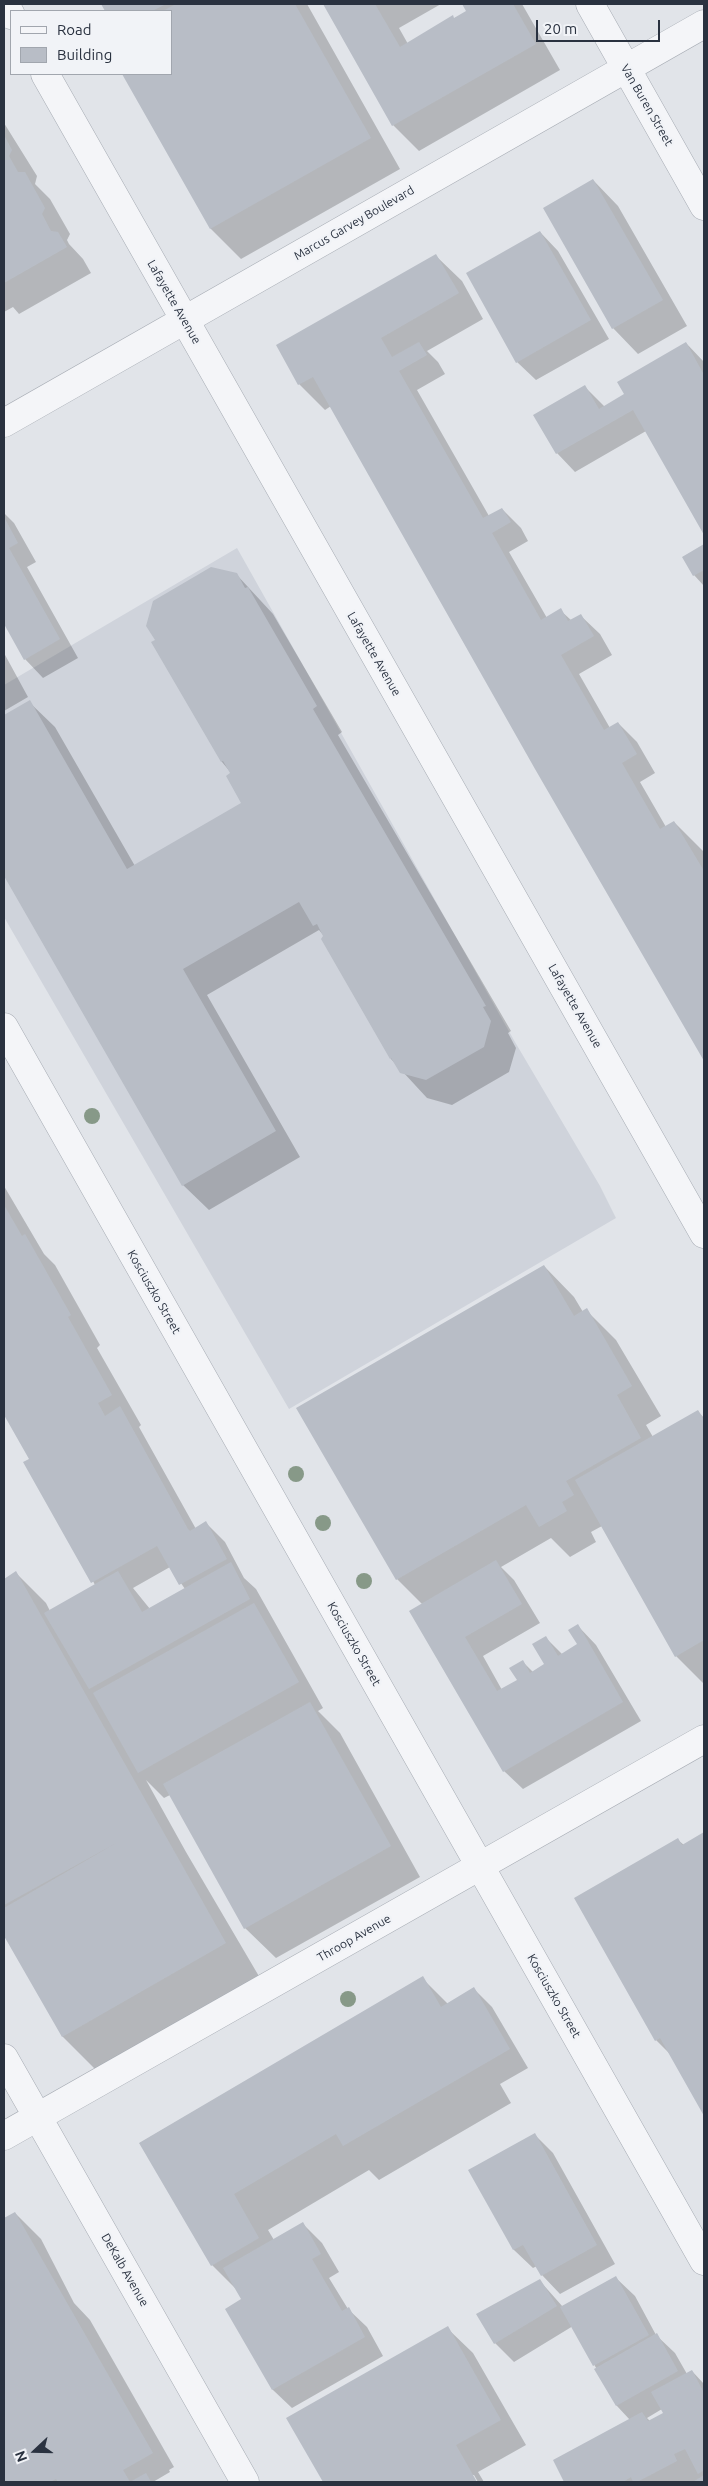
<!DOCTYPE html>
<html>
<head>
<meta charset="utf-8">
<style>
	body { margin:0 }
	#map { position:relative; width:708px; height:2486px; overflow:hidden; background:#e1e4e9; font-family:Ubuntu,sans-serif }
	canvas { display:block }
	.frame { position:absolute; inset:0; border:5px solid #2a3240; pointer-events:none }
	.legend { position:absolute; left:10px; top:10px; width:162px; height:65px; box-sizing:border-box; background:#f1f3f7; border:1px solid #a1a6ae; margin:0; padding:6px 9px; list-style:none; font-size:15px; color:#2a3240 }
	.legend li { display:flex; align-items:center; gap:10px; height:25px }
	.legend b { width:25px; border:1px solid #a1a6ae }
	.north { position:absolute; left:10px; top:2426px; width:50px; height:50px; -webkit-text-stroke:4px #f1f3f7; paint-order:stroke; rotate:249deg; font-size:14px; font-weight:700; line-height:20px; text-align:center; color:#2a3240 }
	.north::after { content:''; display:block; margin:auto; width:18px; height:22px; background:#2a3240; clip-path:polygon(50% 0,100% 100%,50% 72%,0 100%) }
	.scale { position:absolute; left:536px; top:20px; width:124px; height:22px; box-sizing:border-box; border:2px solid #2a3240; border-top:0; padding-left:6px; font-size:15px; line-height:18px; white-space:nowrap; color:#2a3240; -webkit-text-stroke:4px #f1f3f7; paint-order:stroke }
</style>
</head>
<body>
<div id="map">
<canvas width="708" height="2486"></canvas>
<div class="frame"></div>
<ul class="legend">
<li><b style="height:6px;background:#f4f5f8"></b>Road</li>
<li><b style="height:14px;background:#b8bdc6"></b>Building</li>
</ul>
<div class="north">N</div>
<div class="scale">20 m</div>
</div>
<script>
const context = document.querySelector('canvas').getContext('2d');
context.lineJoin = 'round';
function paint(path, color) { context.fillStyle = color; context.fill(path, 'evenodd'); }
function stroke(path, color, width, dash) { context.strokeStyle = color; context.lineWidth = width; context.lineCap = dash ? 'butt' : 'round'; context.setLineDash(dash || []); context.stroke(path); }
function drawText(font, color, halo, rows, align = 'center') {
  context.font = font + ' Ubuntu,sans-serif'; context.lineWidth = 4.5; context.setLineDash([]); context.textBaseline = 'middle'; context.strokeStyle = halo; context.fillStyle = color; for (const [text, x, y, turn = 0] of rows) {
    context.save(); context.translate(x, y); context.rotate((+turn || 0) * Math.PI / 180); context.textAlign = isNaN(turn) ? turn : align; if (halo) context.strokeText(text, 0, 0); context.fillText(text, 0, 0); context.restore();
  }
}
paint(new Path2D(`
	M237,548L515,1042L600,1186L616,1218L289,1409L4,917V685Z`), '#cfd3db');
paint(new Path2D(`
	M102,4H307L400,169L241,259L211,229L123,74H171V11H107Z
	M324,4H441L399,28L408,44L468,11L464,4H522L560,70L419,151L393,125Z
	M4,123L37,176L35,184L50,199L70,234L67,240L69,244L83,259L91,273L19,314L13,307L4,312Z
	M593,180L618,206L687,326L638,354L613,328Z
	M540,232L558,251L609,339L536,380L517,362Z
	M436,256L462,281L483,319L427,351L438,362L445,374L417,390L489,516L502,509L521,528L528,541L509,552L547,618L560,610L572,621L581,616L600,634L612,655L579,674L610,728L618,723L637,742L655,773L640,782L666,827L674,822L704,852V1058L331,406L325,410L299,384Z
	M686,343L704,362V532L646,431L575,472L557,453L585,387L605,407L626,395Z
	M4,513L14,523L36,562L27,567L78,658L43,678L25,659L4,622Z
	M704,545V586L694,575L683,557Z
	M236,574L273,614L342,732L338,735L511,1031L508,1033L516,1048L509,1072L452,1105L427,1098L391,1059L322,939L325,937L319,930L207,995L300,1157L209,1210L183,1185L4,874V716L29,702L55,727L135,866L243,804L232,774L222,762L153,643Z
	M4,653L28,697L4,711Z
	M4,1186L44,1254L55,1265L100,1345L97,1348L141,1425L139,1427L196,1529L206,1523L225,1542L244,1578L256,1589L323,1708L318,1711L340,1733L420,1877L276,1958L245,1928L170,1795L164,1798L146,1780L186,1852L260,1978L98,2072L63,2037L4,1933V1580L16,1573L46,1603L50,1611L95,1585L31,1459L4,1412ZM170,1567L185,1589L150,1609L133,1588Z
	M544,1266L574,1297L583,1312L586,1310L616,1340L661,1416L646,1425L653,1437L698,1411L704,1418V1684L676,1656L602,1526L591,1532L596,1542L570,1557L551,1538L501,1567L514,1580L540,1623L483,1656L502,1690L519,1680L523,1662L533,1672L546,1665V1638L562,1654L579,1645L578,1626L596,1645L641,1721L523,1789L504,1771L422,1604L397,1579Z
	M704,1834V2114L671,2055L656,2040L678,1840L684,1845Z
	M422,1978L448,2004L474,1989L492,2007L528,2068L500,2084L511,2103L379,2180L369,2170L268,2230L274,2240L303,2224L322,2243L339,2272L329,2278L348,2309L367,2327L383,2356L292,2408L273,2390L227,2309L243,2300L239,2292L212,2265L140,2143Z
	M535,2135L553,2153L615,2264L560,2294L542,2275L537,2266L533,2268L514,2250L470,2170Z
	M15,2213L41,2239L74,2303L90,2320L174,2467L169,2470L170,2472L153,2482H4V2220Z
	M616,2278L635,2296L656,2335L675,2353L687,2374L692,2371L704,2384V2482H566L554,2461L630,2420L617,2406L573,2326L514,2362L495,2343L540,2281L563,2307ZM662,2409L665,2414L650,2421L647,2418Z
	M447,2328L473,2353L526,2445L478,2472L484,2482H478L474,2475H472L476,2482H324L288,2419Z`), '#0003');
paint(new Path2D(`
	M101,4H166L152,11H105Z
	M176,4H295L371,138L210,229L122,74H171V11H163Z
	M323,4H375L400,47L453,15L454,18L466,11L462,4H513L536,44L392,126Z
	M4,135L12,150L9,156L18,172H25L45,208L42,214L51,231L58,232L67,247L4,283Z
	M593,179L663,300L612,329L543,208Z
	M540,231L591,320L516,363L466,273Z
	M436,254L459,293L381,338L392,357L419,342L427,355L399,371L483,518L502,508L511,522L492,533L541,620L561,608L568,621L581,614L594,636L561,655L604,730L618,722L637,754L622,763L660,829L674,821L704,871V1061L535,769L313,377L298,385L276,345Z
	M686,342L704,375V535L633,410L556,454L533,415L585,385L599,409L624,394L617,382Z
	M4,517L18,543L9,548L60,639L24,660L4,624Z
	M704,544V570L693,576L682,557Z
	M211,567L237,573L245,588L248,587L317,706L313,709L486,1006L483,1007L491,1021L484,1047L426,1080L400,1073L391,1058L390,1059L321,939L323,936L317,924L313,926L299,902L183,969L276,1131L182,1186L4,876V715L30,700L127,869L241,803L226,776L230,773L223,761L221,762L151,642L155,640L146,626L153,601Z
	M4,1205L22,1236L25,1234L71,1315L68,1317L112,1395L98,1403L105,1416L120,1406L188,1529L190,1531L206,1521L227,1559L179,1585L157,1546L91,1583L23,1462L29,1459L4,1415Z
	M544,1265L574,1316L587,1308L632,1386L617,1395L641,1438L566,1481L574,1495L562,1502L567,1511L539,1527L526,1505L396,1580L296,1408Z
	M698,1410L704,1420V1640L675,1657L575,1480Z
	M496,1560L522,1604L465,1637L497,1691L517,1680L509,1668L523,1660L530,1673L544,1664L532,1644L546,1636L558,1656L577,1644L568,1630L578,1624L623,1702L503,1772L409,1611Z
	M231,1562L250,1599L89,1689L44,1613L118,1571L142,1612Z
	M16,1571L226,1943L62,2037L4,1936V1908L118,1842L4,1905V1579Z
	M254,1603L299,1682L138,1773L93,1693Z
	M310,1702L391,1846L244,1929L163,1784Z
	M704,1832V2116L660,2038L655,2041L574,1898L678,1838L682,1845Z
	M423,1976L441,2007L474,1987L510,2049L343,2146L336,2134L234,2194L259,2238L211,2266L139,2143Z
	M535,2133L597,2245L541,2276L523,2245L513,2250L468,2170Z
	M15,2212L153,2453L123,2470L130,2482L146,2473L151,2482H58L56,2479L50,2482H4V2218Z
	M303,2222L321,2254L312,2259L342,2311L349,2307L365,2337L272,2390L225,2309L241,2299L223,2268Z
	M616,2276L649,2335L593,2366L560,2307Z
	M540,2279L557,2306L494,2344L476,2314Z
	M448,2326L501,2420L456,2445L477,2482H323L286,2418Z
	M657,2333L678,2371L616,2406L594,2369Z
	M692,2370L704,2393V2470L698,2474L685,2449L674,2454L677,2461L637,2482H633L631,2477L623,2482H564L553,2460L642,2412L648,2421L663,2413L651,2392Z
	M704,2475V2482H693Z`), '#b8bdc6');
const minor = new Path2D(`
	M5,4L11,15
	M590,4L704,206
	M45,74L704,1234
	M4,423L704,24
	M4,1027L704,2261
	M4,2058L245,2482
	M4,2136L704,1739`);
stroke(minor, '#a6abb3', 29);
stroke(minor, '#f4f5f8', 28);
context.fillStyle = '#879988';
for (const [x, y] of [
	[92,1116],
	[296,1474],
	[323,1523],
	[364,1581],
	[348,1999]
]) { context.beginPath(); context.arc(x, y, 8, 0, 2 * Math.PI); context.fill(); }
drawText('12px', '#2a3240', '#f1f3f7', [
	["Van Buren Street",647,105,60],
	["Marcus Garvey Boulevard",354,223,-30],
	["Lafayette Avenue",174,302,60],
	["Lafayette Avenue",374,654,60],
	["Lafayette Avenue",575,1006,60],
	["Kosciuszko Street",154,1292,60],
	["Kosciuszko Street",354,1644,60],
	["Throop Avenue",354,1938,-30],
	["Kosciuszko Street",554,1996,60],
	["DeKalb Avenue",125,2270,60]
]);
</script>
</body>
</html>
